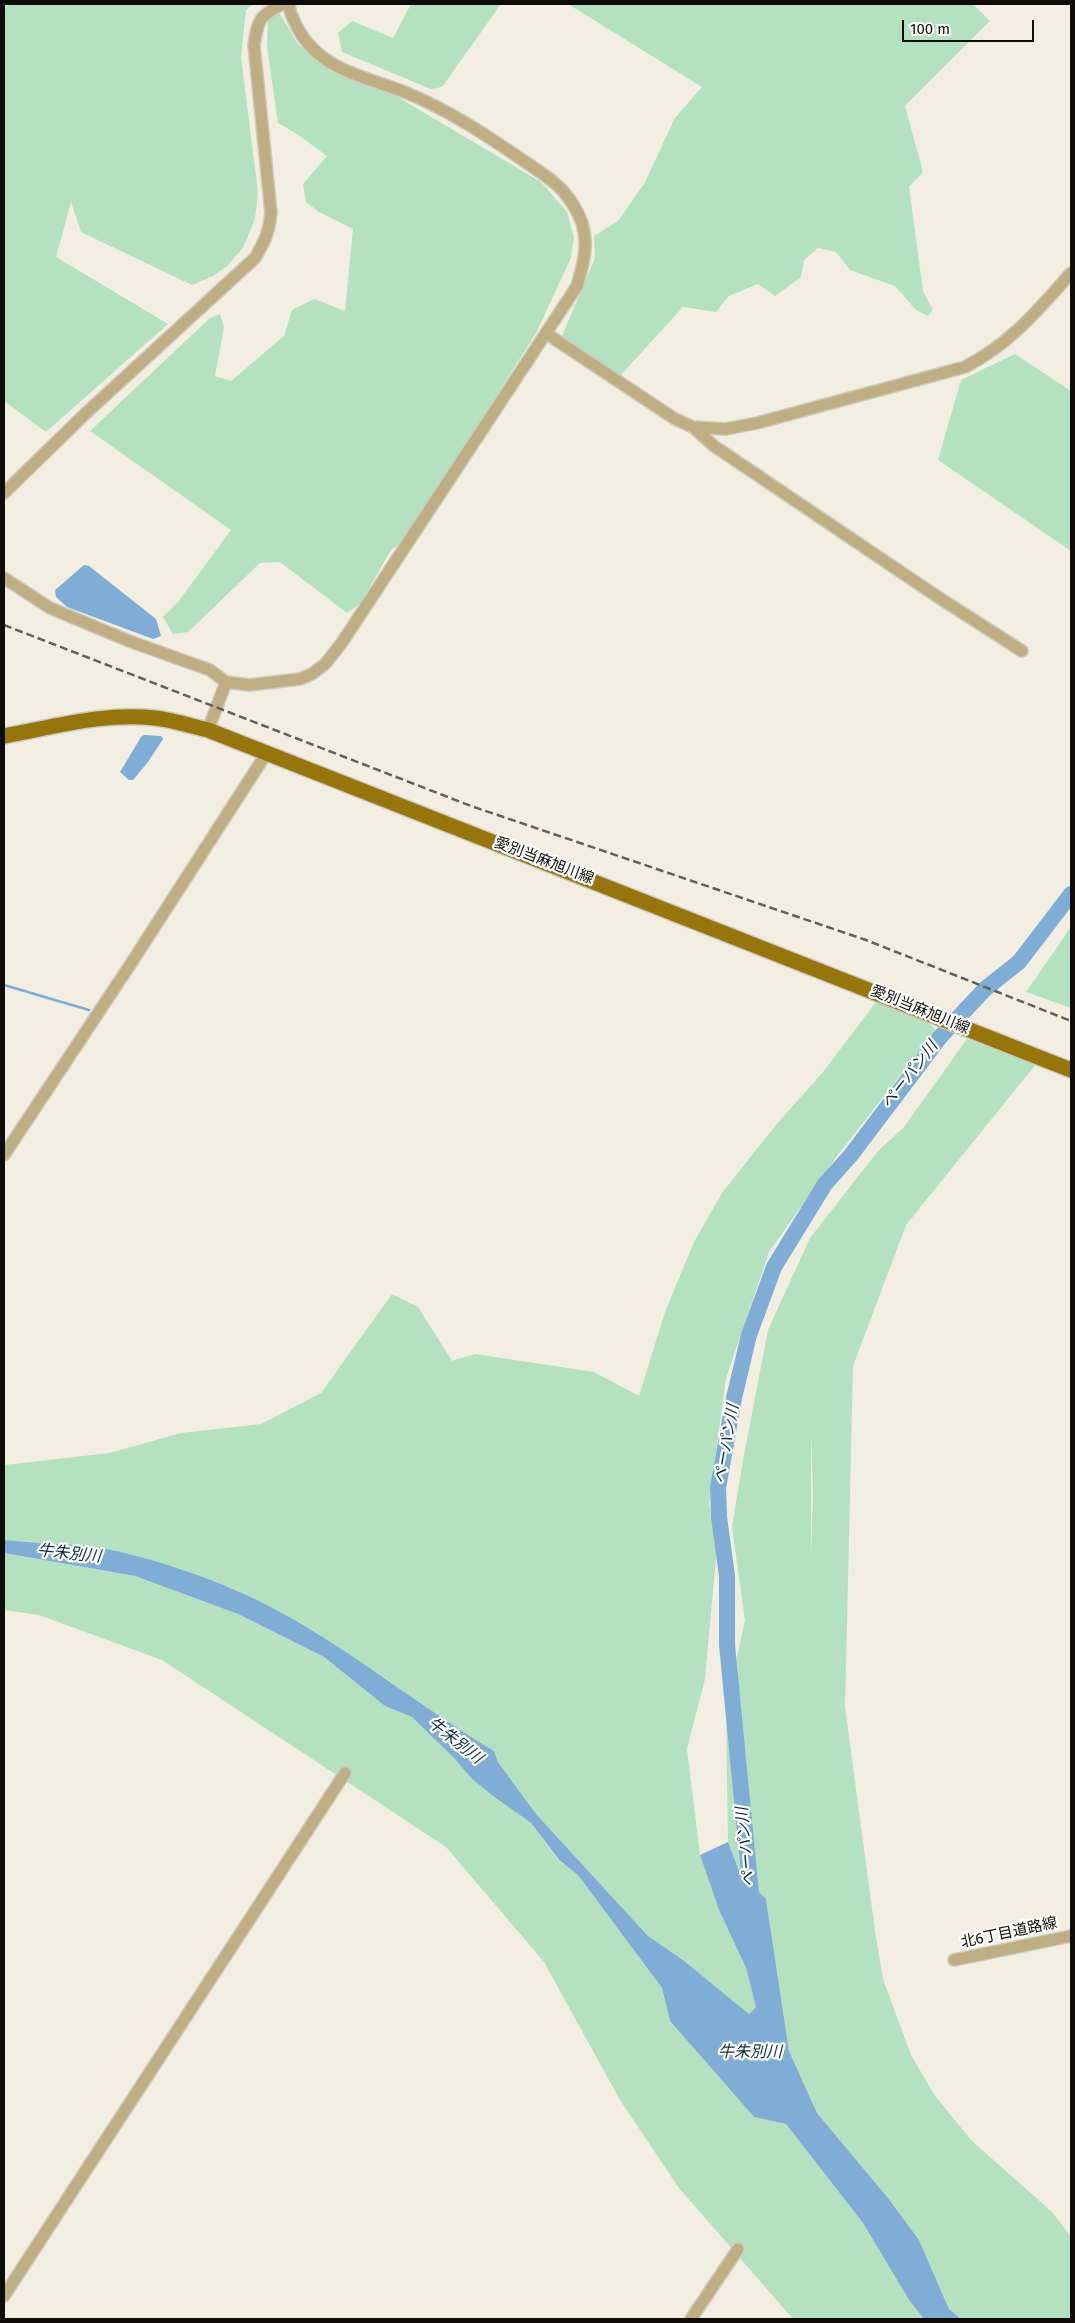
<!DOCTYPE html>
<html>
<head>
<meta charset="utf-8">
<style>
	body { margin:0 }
	#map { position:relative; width:1075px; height:2323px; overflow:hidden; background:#f2eee2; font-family:"Fira Sans",sans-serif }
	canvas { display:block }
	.frame { position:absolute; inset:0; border:5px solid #0d0c08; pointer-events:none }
	.scale { position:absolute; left:902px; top:20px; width:132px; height:22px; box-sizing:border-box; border:2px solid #0d0c08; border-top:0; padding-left:6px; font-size:15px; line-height:18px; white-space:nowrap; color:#0d0c08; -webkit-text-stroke:4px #fff; paint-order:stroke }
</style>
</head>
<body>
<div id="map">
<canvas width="1075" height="2323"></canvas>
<div class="frame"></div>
<div class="scale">100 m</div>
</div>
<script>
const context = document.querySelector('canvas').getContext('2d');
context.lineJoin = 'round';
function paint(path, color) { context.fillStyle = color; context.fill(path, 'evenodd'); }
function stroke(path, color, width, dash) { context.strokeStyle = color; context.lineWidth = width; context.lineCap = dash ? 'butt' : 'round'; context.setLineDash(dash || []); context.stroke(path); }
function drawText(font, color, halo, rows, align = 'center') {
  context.font = font + ' "Fira Sans","Noto Sans JP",sans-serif'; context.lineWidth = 4.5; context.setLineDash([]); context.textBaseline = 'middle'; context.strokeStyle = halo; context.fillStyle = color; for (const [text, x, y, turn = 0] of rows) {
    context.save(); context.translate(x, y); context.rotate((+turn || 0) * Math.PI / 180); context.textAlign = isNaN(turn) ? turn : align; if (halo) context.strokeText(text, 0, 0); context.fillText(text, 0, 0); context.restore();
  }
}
paint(new Path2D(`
	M4,4H253L246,10L241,57L258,192L255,219L243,248L227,266L213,276L192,285L81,232L71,202L56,257L168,324L46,432L4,401Z
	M411,4H501L442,87L431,89L342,52L338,33L352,21L393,38Z
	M568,4H973L990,21L905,106L923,172L909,187L923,291L933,310L928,316L916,310L895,286L850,270L836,252L818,248L804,260L801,277L775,296L758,284L729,296L716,312L683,307L620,376L562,336L595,258L594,236L618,221L644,184L675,118L702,87Z
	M278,11L298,44L334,73L396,96L541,182L567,212L574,237L571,258L536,333L405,541L391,550L360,604L347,613L280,562L260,563L188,632L173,634L163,617L178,602L231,530L90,431L210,318L220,314L224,327L215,376L231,381L284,336L292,310L314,299L345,311L353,229L319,212L306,202L303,184L327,156L297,134L278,123L267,47L268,20Z
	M1015,354L1071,391V551L938,460L961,380Z
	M1071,927V1008L1026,992Z
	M876,1002L926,1021L936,1030L837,1156L769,1252L726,1378L709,1504L717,1547L705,1679L687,1749L700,1855L719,1910L746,1968L756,2007L749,2014L683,1960L648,1936L536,1814L498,1762L494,1751L446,1722L394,1685L328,1641L282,1613L229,1587L40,1544L4,1540V1465L110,1453L181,1433L261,1424L321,1393L392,1294L418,1307L452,1361L475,1354L594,1372L639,1396L665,1312L694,1242L722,1193L775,1126L823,1072Z
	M967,1039L1036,1064L906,1225L853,1366L845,1707L875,1931L883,1979L911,2055L935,2096L972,2141L1052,2212L1071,2237V2319H961L949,2309L919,2240L888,2198L817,2113L789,2051L766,1899L740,1873L728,1842L726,1709L745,1620L732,1527L743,1460L768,1330L810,1238L878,1151L904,1127ZM811,1427L813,1495L811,1557Z
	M4,1553L135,1576L238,1614L324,1657L385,1706L412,1717L454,1758L472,1779L493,1796L531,1823L559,1861L578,1875L662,1988L670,2021L754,2117L786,2124L863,2223L909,2300L924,2319H793L679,2188L620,2100L544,1962L446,1847L162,1660L39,1615L4,1610Z`), '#b4e1c0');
paint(new Path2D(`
	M84,565L89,566L156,619L161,636L153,639L67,607L56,597L55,590Z
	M144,735L161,736L163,739L148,762L133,780H129L120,772L141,737Z
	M4,1540C19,1541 34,1543 49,1544C65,1545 82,1544 98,1547C158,1559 228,1583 282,1613C356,1654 422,1708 494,1751L498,1762L536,1814L648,1936L683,1960L749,2014L756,2007L746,1968L719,1910L700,1855L728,1842L740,1873L766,1899L789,2051L817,2113L888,2198L919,2240L949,2309L961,2319H924L909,2300L863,2223L786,2124L754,2117L670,2021L662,1988L578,1875L560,1861L531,1823L493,1796L472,1779L454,1758L412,1717L385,1706L324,1657L238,1614L135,1576L4,1553Z`), '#80add5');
stroke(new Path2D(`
	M4,985L89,1010`), '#80add5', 2.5);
stroke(new Path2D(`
	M752,1904L727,1645V1576L719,1517L718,1488L734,1398L749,1335L774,1267L825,1184L851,1155L941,1036L985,989L1019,962L1071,894`), '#80add5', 16);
const minor = new Path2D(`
	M547,334L675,419L693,427L714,446L938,597L1022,651
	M693,427L726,429L757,423L965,367C1011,343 1037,311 1071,273
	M4,493L85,414L255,258C265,241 269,232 271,213L254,45C258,20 259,16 282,4
	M4,578L50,608L129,641L210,670L226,682L249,685L300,679L312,674L325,664L341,644L577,286C583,265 589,246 582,223C578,212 571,200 563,191C552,179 537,170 524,161C485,134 445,108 402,91C362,76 320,69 298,29C294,21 289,12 289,4
	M208,730L226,682
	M4,1155L132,962L266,754
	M954,1960L1071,1936
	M4,2296L345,1773
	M691,2319L738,2249`);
const major = new Path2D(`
	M4,736C53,727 105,712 155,718C173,720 191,726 208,730L1071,1070`);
stroke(minor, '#cdcabf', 14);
stroke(major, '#cdcabf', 18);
stroke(minor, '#bfad83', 11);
stroke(major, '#97750d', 15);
stroke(new Path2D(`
	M4,625L471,806L866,940L1071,1021`), '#64615a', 2.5, [8, 4]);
drawText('15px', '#0d0c08', '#fff', [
	["愛別当麻旭川線",544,861,21],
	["愛別当麻旭川線",920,1010,22],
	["北6丁目道路線",1009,1933,-12]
]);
drawText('italic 16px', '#082c47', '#fff', [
	["ペーパン川",910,1075,-52],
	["ペーパン川",727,1444,-80],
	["牛朱別川",69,1554,6],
	["牛朱別川",455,1741,38],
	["ペーパン川",746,1847,-95],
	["牛朱別川",750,2053]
]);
</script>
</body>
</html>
